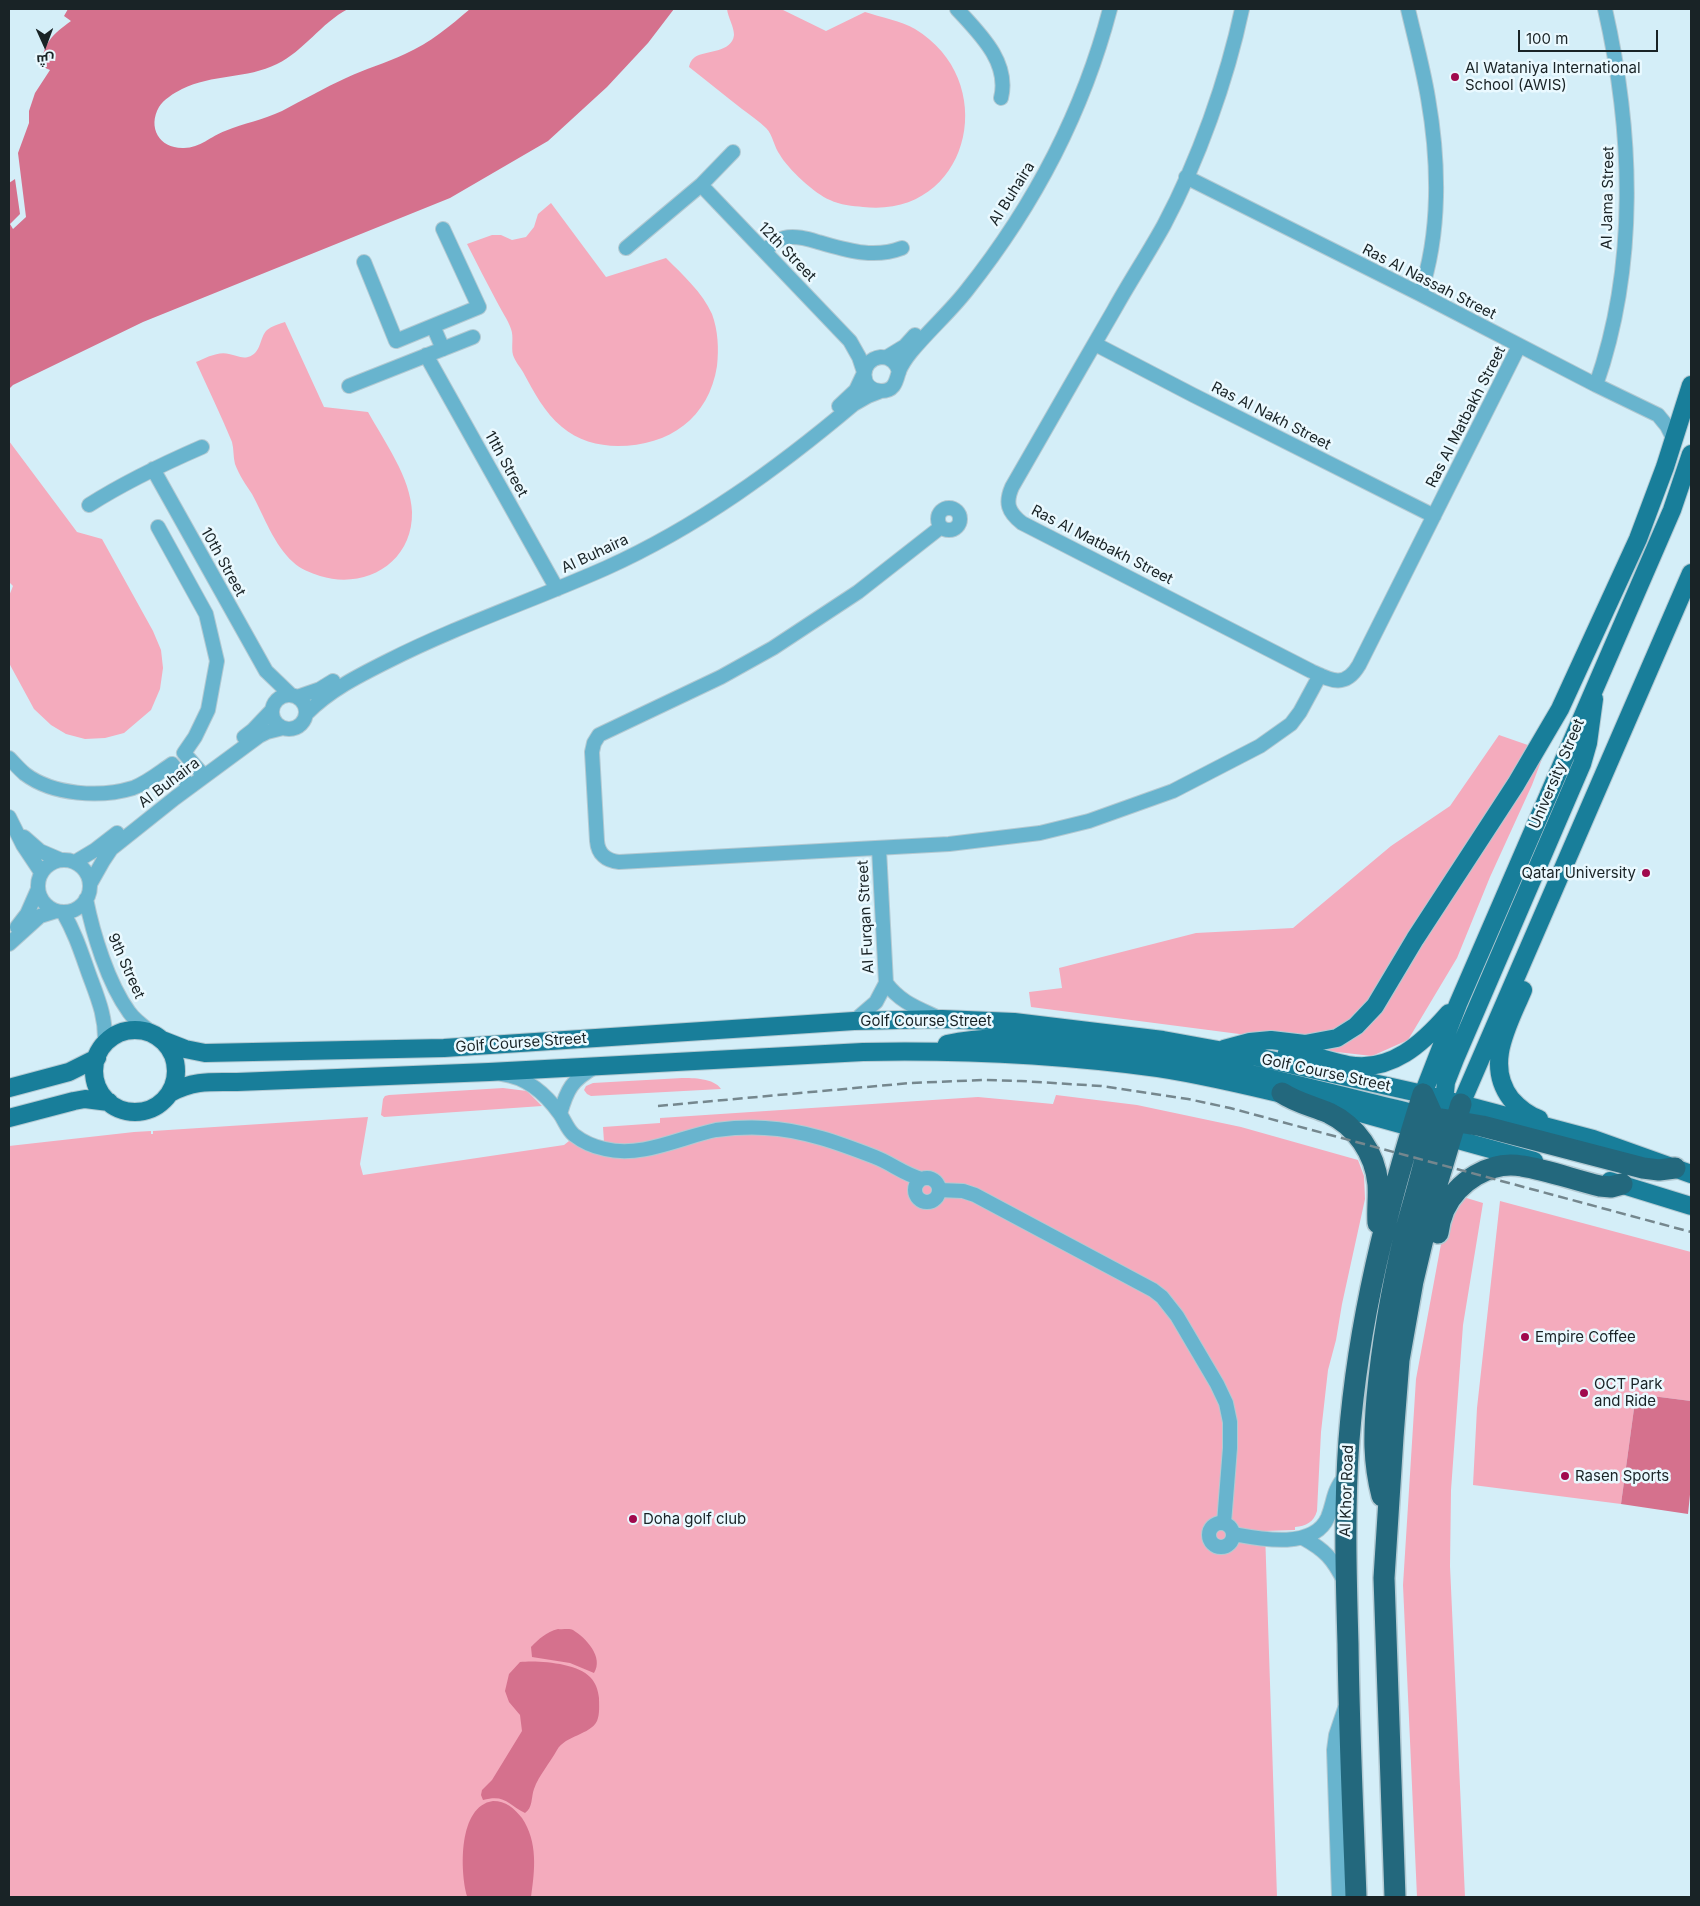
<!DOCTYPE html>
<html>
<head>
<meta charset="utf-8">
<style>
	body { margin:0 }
	#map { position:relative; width:1700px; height:1906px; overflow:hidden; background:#d4eef8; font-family:Inter,Cairo,sans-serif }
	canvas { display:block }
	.frame { position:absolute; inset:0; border:10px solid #192326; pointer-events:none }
	.north { position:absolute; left:20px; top:20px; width:50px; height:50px; -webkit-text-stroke:4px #eaf9ff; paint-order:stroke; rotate:178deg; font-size:14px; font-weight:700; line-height:20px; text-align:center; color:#192326 }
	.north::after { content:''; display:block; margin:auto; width:18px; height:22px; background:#192326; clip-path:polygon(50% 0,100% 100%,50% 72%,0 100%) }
	.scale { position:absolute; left:1518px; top:30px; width:140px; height:22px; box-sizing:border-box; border:2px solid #192326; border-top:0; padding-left:6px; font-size:15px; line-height:18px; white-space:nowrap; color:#192326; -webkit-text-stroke:4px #eaf9ff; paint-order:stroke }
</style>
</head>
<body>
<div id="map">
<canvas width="1700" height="1906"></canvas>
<div class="frame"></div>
<div class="north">ش</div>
<div class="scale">100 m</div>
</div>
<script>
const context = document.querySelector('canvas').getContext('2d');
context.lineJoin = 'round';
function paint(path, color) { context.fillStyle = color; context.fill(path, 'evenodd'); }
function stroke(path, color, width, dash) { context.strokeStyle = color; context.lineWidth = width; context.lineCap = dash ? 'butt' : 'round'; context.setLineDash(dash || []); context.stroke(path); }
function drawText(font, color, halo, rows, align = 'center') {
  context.font = font + ' Inter,sans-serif'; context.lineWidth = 5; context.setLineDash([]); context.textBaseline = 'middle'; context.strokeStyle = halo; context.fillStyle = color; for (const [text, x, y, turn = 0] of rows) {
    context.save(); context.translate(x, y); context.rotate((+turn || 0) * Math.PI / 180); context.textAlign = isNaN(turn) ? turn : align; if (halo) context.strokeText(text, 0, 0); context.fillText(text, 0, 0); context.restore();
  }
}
paint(new Path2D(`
	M727,9H781L826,31L865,12C880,17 902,21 915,29C1003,82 969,219 863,207C853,206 840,205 830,200C815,194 788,169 780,155C774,147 773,135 766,128C759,121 750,115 742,109C724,95 707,81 689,67C690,63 691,60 695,57C706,50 732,53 734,35C734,26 728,18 727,9Z
	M551,203L606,277L666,258C683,275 702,292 712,314C718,330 719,349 717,366C709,418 669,446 618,446C598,446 577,440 562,427C544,412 534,392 523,372C520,367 515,361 513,355C511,347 514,337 511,329C508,320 501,310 497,302C487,283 477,264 467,244L492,235H501L512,240L526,237L534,227L538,214Z
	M285,322L324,407L368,412C384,441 411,478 412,512C413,563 365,590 320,576C311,573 300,569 293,562C274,545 264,516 252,494C246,485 239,475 235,464C233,457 234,449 232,442C221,415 208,389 196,362C206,358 218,351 229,354C236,355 241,359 248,357C262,353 259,338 267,330C272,326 279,324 285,322Z
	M9,441L77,532L102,539L153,631L161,650L163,668L160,689L151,710L124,733L105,738L85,739L66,734L51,725L34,709L9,663V596L13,586L9,582Z
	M1499,735L1545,751L1532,785L1490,877L1457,958L1408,1040L1372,1056L1328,1051L1247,1035L1031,1007L1029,992L1062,988L1059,968L1196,933L1293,928L1391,846L1450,806Z
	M682,1078C693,1078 714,1078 721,1089L591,1096L587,1094L584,1090L586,1086L593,1083Z
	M503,1088L527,1091L542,1106L384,1117L381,1115L383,1099L385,1096L389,1095Z
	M1056,1095L1137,1105L1241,1127L1358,1160L1364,1176L1365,1199L1342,1304L1336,1340L1328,1370L1321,1432L1317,1511C1314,1522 1306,1526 1295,1527V1530L1265,1531L1277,1897H9V1146L134,1132L151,1131V1134H153V1131L368,1117L360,1164L363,1175L564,1145L579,1133L604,1142L603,1127L660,1123V1118L978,1097L1053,1104Z
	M1460,1196L1483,1203L1463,1325L1451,1490L1450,1566L1465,1897H1417L1403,1585L1416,1379L1441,1244Z
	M1500,1201L1691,1252V1401L1636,1394L1621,1504L1473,1485L1477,1408Z`), '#f4abbd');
paint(new Path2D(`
	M68,9H348C321,23 304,51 277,64C247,79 212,74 182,89C174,93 163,100 159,107C147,128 160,149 184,148C200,148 211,136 225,131C244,123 263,120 282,111C303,100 324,88 346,78C365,69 386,63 405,54C430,43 450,26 470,9H674L648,43L607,87L548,141L450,198L143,322L13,385L9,389V183L15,179L20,214L10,224L13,229L26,217L18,153L29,123V111L35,93L50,70L41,66C44,42 52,35 71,21L64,16Z
	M1636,1394L1691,1401V1485L1688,1514L1621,1504Z
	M558,1629C563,1630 569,1628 573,1630C586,1638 604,1657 594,1673L570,1663L532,1657L531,1647C539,1639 546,1632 558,1629Z
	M520,1662C538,1660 577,1663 590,1677C596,1683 598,1690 599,1698C599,1705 600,1714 597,1721C590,1735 566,1735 557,1750C550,1763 539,1775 534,1789C531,1797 533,1808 525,1813C508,1805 506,1794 483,1800L481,1795L482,1790L492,1780L522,1731L520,1715L509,1702L505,1691L509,1674Z
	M493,1801C506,1801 514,1808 522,1818C538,1842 535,1870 531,1897H468L467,1896C460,1871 458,1806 493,1801Z`), '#d5718d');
const minor = new Path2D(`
	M957,9C979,33 1010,62 1001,98
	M1242,9C1227,80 1198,161 1164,225C1148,254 1130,281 1114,310C1080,369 1046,427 1012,487C1005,503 1008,512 1022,523L1311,671C1330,680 1345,689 1359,665L1519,346
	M1408,9C1415,39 1423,68 1428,98C1439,161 1441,233 1420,294
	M1186,177L1420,294L1596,385L1658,415L1667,426L1673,438
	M701,185L850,341L859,357L864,372
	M626,248L701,185L733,152
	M764,251C770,246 776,240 784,238C795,235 808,239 818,242C847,250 873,259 902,248
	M364,262L396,341L479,307L443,229
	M433,326L443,349
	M1095,344L1193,395L1434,516
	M426,355L557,589
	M887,357L905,346L915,335
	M899,372C897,363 891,357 881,357C858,360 860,391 881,391C895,391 896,381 899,371C902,364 907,357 911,352C929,330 950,312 967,290C1033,207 1083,112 1110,9
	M1596,385C1638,265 1633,132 1605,9
	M349,386L473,337
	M839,406L856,390L864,373
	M153,469L266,671L291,695
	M89,505C125,482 163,464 202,447
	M938 519a11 11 0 1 1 22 0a11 11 0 1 1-22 0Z
	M158,527L206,614L217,661L208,710L195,737L184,753L204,776
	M941,527L858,592L773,648L721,677L599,735L594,743L592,752L597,841C598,854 606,861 619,862L949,844L1040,833L1089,821L1173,791L1260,746L1291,724L1300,712L1320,675
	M272 712a17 17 0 1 1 34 0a17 17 0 1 1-34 0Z
	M297,697L320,689L333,681
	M306,714C330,690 358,676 388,661C459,625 534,600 606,568C697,527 778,468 854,404L868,396L881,391
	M244,737L253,730L272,710
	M9,758C14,763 19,769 25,774C53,795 100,798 133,788C147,783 160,772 172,764L190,787
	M9,817L23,845L41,872
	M24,837L40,851L61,860
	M38 886a26 26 0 1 1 52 0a26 26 0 1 1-52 0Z
	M75,862L95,850L117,833
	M90,884L103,861L111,849L175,798L259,736L267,732L283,728
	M86,899C93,934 108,983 129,1012C135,1021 146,1028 155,1035
	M63,912C76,935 81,952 90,977C99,1001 106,1018 105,1044
	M17,927L27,914L38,889
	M9,944L40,916L56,911
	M886,983C901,1003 918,1008 939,1018
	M854,1021L876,1002L886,983L879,849
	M502,1074C526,1077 546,1094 560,1114C565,1121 567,1129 574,1135C583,1142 595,1147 605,1149C642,1158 681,1137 716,1130C732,1128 749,1127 765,1128C804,1130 839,1143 875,1157C891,1163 905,1175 922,1179
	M560,1114C567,1089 572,1080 595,1067
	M915 1190a12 12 0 1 1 24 0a12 12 0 1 1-24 0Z
	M939,1190L963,1191L975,1195L1153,1290L1162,1297L1177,1316L1217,1384L1226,1403L1230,1422V1448L1224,1523
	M1209 1535a12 12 0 1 1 24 0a12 12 0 1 1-24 0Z
	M1233,1534C1260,1539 1314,1550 1328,1517C1335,1499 1332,1492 1346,1475
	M1303,1538C1325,1550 1333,1559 1344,1581
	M1339,1897L1334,1750L1336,1735L1345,1708`);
const major = new Path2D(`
	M1523,990C1509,1024 1484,1064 1511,1099C1519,1108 1528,1115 1539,1119
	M94 1071a41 41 0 1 1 82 0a41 41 0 1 1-82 0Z
	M162,1040L185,1049L205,1053L444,1048L854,1021L942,1019L1014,1022L1163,1040L1257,1057L1423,1094L1593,1139L1691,1174
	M947,1044C991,1034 1035,1040 1079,1044C1194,1057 1305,1087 1417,1114H1430
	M1224,1049L1250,1042L1271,1040L1305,1044L1337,1038L1356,1026L1375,1006L1415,939L1516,784L1560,709L1638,539L1665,467L1691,385
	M1287,1052C1308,1053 1328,1061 1348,1065C1391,1073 1423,1043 1449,1013
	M9,1088L69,1072L97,1058
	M170,1093C194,1080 211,1082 237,1082L489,1072L863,1052C962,1050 1060,1055 1158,1068C1204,1075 1250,1086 1295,1097
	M1423,1094L1458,1004L1672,510L1691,454
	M1321,1102L1534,1161
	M1461,1104L1691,573
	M1443,1111L1446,1082L1455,1059L1582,764L1588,743L1594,699
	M9,1118L74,1101L85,1099L109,1102
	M1610,1181L1691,1206`);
const highway = new Path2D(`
	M1282,1093C1297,1103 1313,1106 1329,1113C1356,1126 1375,1153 1378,1184C1379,1197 1377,1210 1378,1223
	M1442,1119L1482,1126L1643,1168L1659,1170L1675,1168
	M1438,1233C1439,1225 1441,1217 1444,1210C1457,1182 1490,1160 1522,1166C1548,1170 1574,1180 1600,1186L1611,1187L1622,1184
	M1382,1496C1373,1461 1374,1433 1377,1398C1382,1343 1392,1287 1405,1233C1414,1198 1426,1163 1432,1127V1114L1423,1094
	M1356,1897C1353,1813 1349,1729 1348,1644C1346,1576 1344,1508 1349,1440C1358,1322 1387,1207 1423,1094
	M1395,1897L1384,1578L1393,1437L1399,1360L1413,1281L1432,1201L1461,1104`);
stroke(minor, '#b2c9d2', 16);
stroke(major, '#b2c9d2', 20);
stroke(highway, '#b2c9d2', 24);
stroke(minor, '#68b4ce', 14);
stroke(major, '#187e9a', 18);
stroke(highway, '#23687d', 21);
stroke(new Path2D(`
	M658,1106L910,1083L984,1080L1021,1081L1101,1086L1188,1099L1230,1108L1691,1232`), '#75878e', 2.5, [10, 5]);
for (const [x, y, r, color] of [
	[1455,77,5,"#a0094d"],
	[1646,873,5,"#a0094d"],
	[1525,1337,5,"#a0094d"],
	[1584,1393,5,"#a0094d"],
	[1565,1476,5,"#a0094d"],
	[633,1519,5,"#a0094d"]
]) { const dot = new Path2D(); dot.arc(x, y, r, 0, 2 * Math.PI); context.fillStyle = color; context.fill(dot); stroke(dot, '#eaf9ff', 2); }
drawText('15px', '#192326', '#eaf9ff', [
	["Al Wataniya International",1465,68],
	["School (AWIS)",1465,85],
	["Qatar University",1636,873,"right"],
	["Empire Coffee",1535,1337],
	["OCT Park",1594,1384],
	["and Ride",1594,1401],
	["Rasen Sports",1575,1476],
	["Doha golf club",643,1519]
], 'left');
drawText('15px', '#192326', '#eaf9ff', [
	["Al Buhaira",1012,194,-58],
	["Al Jama Street",1608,198,-89],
	["12th Street",787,252,46],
	["Ras Al Nassah Street",1429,282,27],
	["Ras Al Nakh Street",1271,416,27],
	["Ras Al Matbakh Street",1466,417,-63],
	["11th Street",506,464,61],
	["Ras Al Matbakh Street",1102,545,27],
	["Al Buhaira",595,554,-25],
	["10th Street",223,562,61],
	["University Street",1557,774,-67],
	["Al Buhaira",169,783,-37],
	["Al Furqan Street",866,917,-93],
	["9th Street",126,966,66],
	["Golf Course Street",926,1021],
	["Golf Course Street",521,1043,-4],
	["Golf Course Street",1326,1073,12],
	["Al Khor Road",1347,1491,-88]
]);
</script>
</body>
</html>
